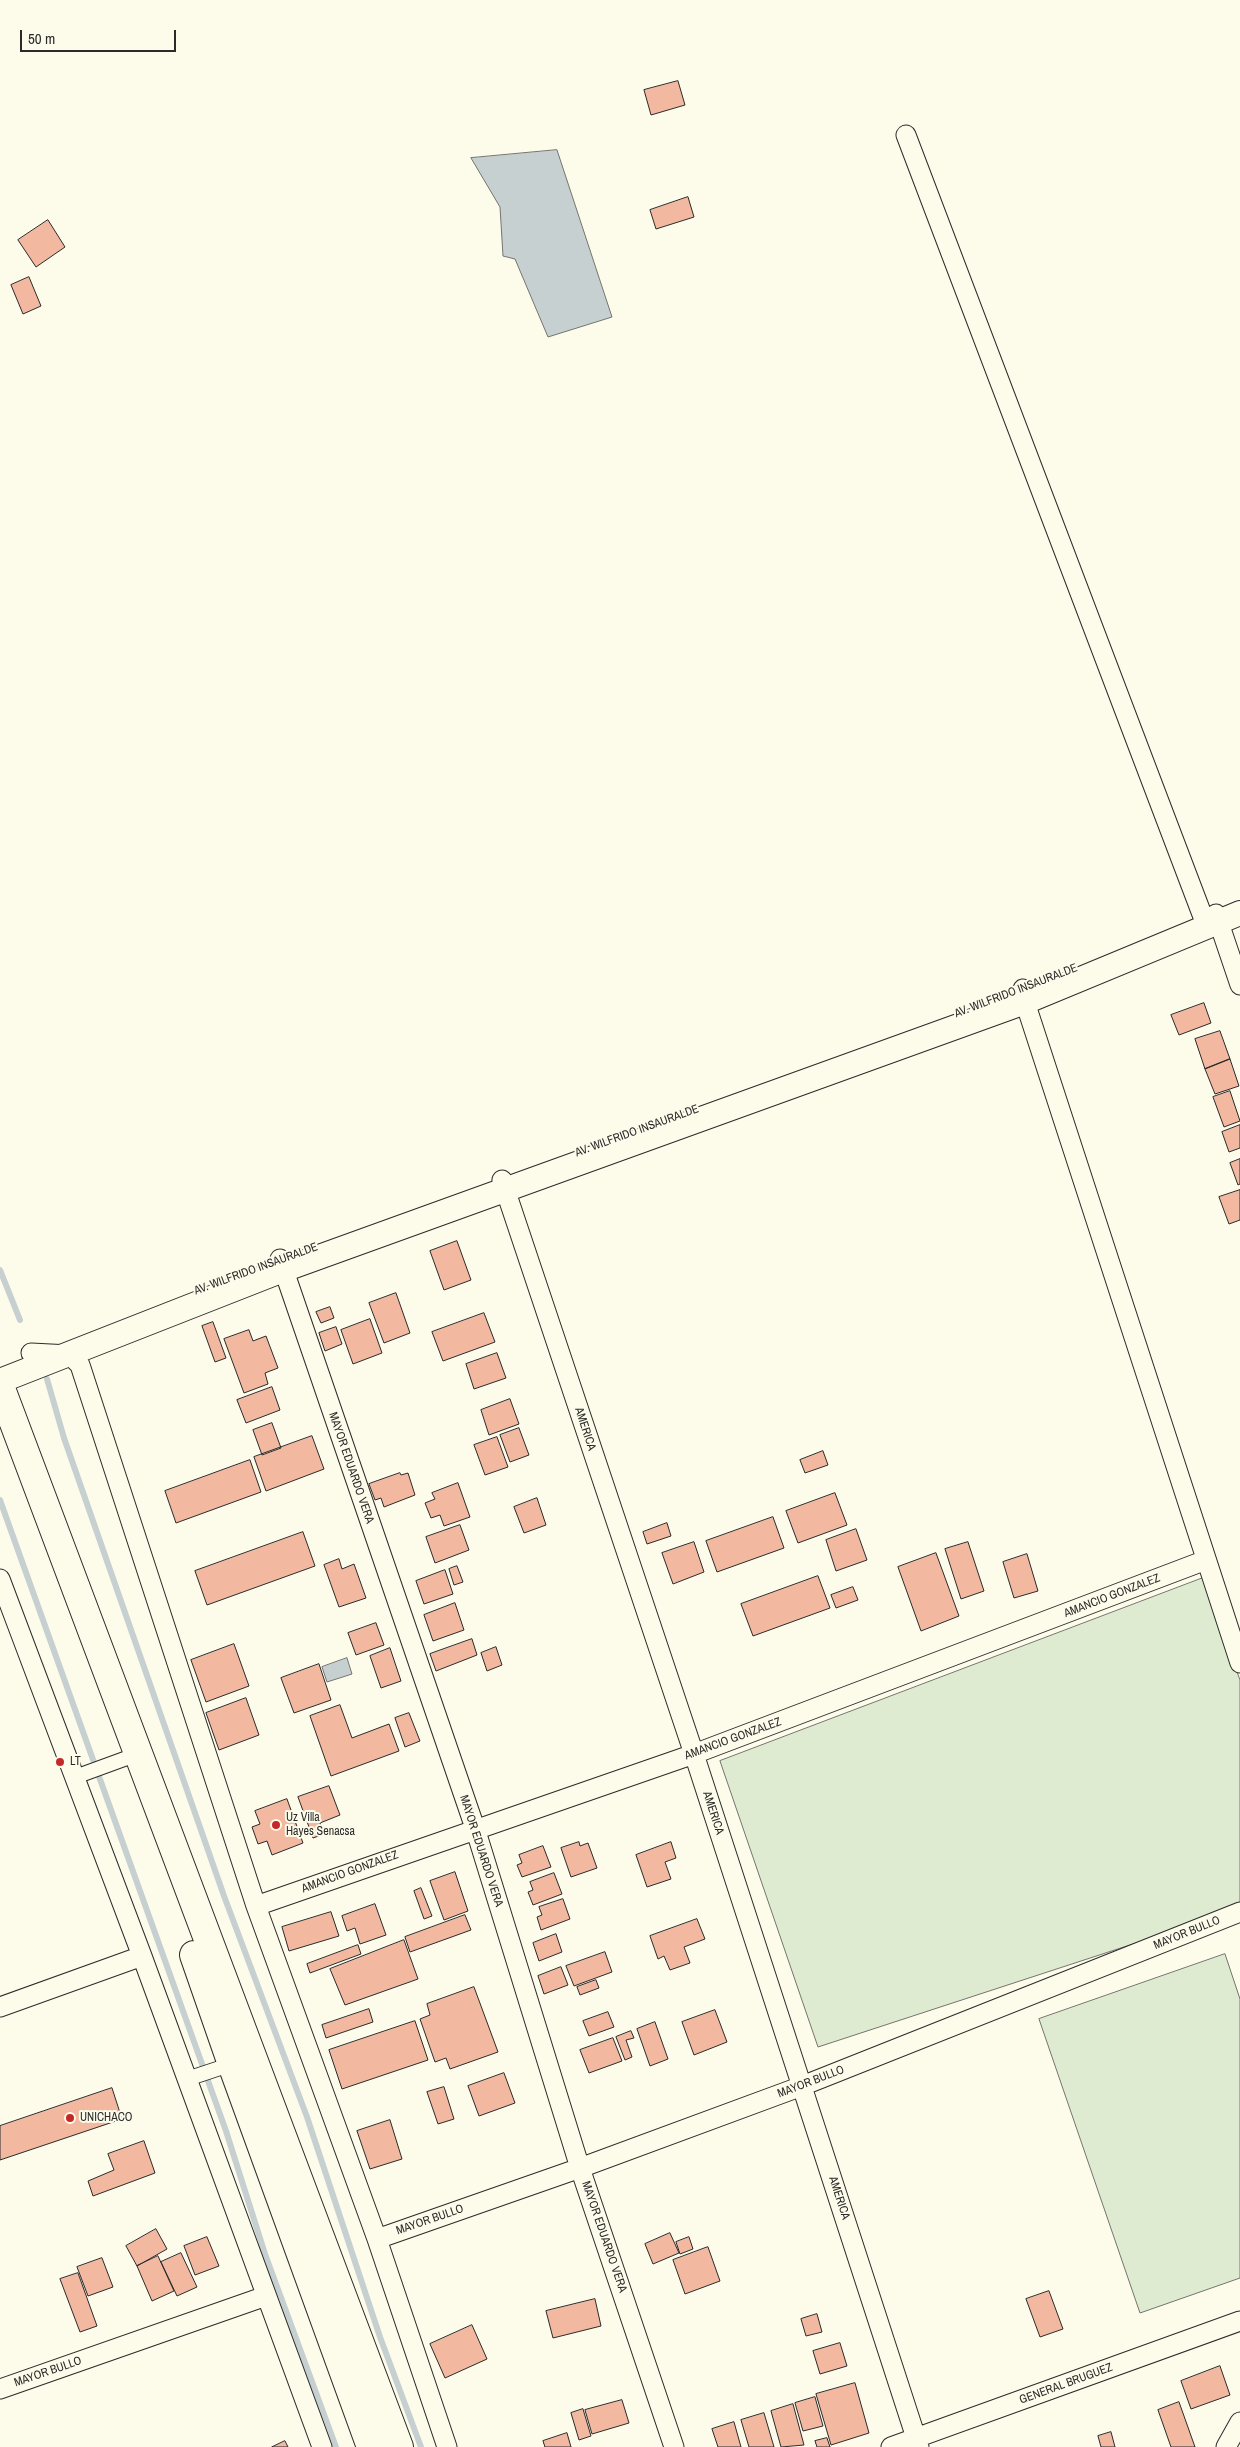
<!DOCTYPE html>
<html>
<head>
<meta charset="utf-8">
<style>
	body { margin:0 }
	#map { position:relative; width:1240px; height:2447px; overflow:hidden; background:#fdfbea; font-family:"Archivo Narrow",sans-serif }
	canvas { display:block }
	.scale { position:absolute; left:20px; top:30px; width:156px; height:22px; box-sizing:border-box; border:2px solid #2b2b2b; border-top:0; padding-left:6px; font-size:15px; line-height:18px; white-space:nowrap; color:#2b2b2b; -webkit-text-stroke:4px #fdfbea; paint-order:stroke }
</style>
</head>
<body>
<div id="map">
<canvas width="1240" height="2447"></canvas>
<div class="scale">50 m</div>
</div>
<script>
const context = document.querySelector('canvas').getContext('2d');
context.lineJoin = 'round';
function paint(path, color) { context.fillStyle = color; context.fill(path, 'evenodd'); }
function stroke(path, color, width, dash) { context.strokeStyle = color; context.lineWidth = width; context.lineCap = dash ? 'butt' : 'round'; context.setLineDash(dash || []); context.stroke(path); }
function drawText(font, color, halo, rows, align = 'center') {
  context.font = font + ' "Archivo Narrow",sans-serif'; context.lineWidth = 4; context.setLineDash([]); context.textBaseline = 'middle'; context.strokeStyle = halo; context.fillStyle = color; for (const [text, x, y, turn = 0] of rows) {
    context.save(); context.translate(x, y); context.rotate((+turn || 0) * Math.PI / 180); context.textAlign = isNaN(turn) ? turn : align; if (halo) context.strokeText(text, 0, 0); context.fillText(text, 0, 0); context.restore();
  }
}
const green = new Path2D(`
	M1203,1578L1240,1680V1909L818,2047L720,1761Z
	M1225,1954L1240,1999V2278L1140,2313L1039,2019Z`);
paint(green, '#deebd1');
stroke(green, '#74746e', 1);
const water = new Path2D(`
	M557,150L612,317L548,337L515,259L503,256L500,207L471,158Z
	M347,1658L352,1674L327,1682L322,1667Z`);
paint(water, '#c7d0d0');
stroke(water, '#74746e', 1);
stroke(new Path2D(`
	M0,1270L20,1320
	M47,1379L64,1438L224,1896L307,2117L380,2337L421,2447
	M0,1500L226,2131L265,2254L336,2447`), '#c7d0d0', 6);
const building = new Path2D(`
	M678,81L685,105L651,115L644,90Z
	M688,197L694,217L656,229L650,210Z
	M48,220L65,247L36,267L18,240Z
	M29,277L41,306L23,314L11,285Z
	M1204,1003L1211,1023L1179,1035L1171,1015Z
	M1220,1031L1230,1059L1205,1069L1195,1039Z
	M1230,1059L1239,1086L1215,1094L1205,1069Z
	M1230,1091L1240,1121L1224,1127L1213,1097Z
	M1240,1125V1148L1229,1152L1222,1132Z
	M1240,1159V1184L1238,1185L1230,1163Z
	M1240,1190V1220L1229,1224L1219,1197Z
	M457,1241L471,1280L444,1290L430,1251Z
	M396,1293L410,1333L384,1343L369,1303Z
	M330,1307L334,1318L321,1323L316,1312Z
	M484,1313L495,1342L443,1361L432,1332Z
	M370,1319L382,1353L353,1364L341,1330Z
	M213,1322L226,1358L215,1362L202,1326Z
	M336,1327L342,1344L325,1351L319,1333Z
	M249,1330L253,1341L266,1336L278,1368L265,1373L268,1384L244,1393L224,1339Z
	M497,1353L506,1378L474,1389L466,1364Z
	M272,1387L280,1410L246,1423L237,1400Z
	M510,1399L519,1424L489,1435L481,1410Z
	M272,1423L281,1448L262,1455L253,1430Z
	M519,1428L529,1455L510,1462L500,1435Z
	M312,1436L324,1469L266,1491L254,1457Z
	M497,1437L508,1467L485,1475L474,1445Z
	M823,1451L828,1465L805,1473L800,1460Z
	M250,1460L261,1492L176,1523L165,1491Z
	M400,1473L401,1475L408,1473L415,1495L384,1507L381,1498L375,1500L369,1484Z
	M458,1483L470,1517L444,1526L440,1515L431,1518L425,1503L435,1499L432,1493Z
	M835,1493L847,1525L798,1543L786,1511Z
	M537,1498L546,1525L524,1533L514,1507Z
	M773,1517L784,1548L717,1572L706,1541Z
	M667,1523L671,1536L647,1544L643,1532Z
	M460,1525L469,1550L435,1563L426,1537Z
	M856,1529L867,1560L836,1571L826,1540Z
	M303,1532L315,1566L207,1605L195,1571Z
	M694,1542L704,1572L673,1584L662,1553Z
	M968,1542L984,1591L961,1599L945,1549Z
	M936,1553L959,1616L921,1631L898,1567Z
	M1027,1554L1038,1591L1014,1598L1003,1562Z
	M339,1559L342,1569L354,1564L366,1598L339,1607L324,1565Z
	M457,1566L463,1582L454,1585L449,1569Z
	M445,1570L453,1594L424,1604L416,1581Z
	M818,1576L830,1608L753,1636L741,1604Z
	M853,1587L858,1600L836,1608L831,1595Z
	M455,1603L464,1630L433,1641L424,1615Z
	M376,1623L384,1645L356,1655L348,1633Z
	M472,1639L477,1655L436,1671L430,1654Z
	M234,1644L249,1686L206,1702L191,1660Z
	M496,1647L502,1665L487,1671L481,1653Z
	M390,1648L401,1681L381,1688L370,1656Z
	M319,1664L331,1700L294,1713L281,1678Z
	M246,1698L259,1735L219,1750L206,1713Z
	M340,1705L352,1738L389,1724L399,1751L331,1776L310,1716Z
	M409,1713L420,1741L405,1747L395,1718Z
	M329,1786L340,1815L320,1823L324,1834L313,1838L298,1797Z
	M287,1799L303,1843L272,1855L267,1841L258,1844L252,1827L260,1824L255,1811Z
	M579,1842L580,1846L588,1843L597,1868L571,1877L561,1848Z
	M671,1842L676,1858L665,1862L671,1879L647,1887L636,1855Z
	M543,1846L551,1867L522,1877L517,1865L522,1863L519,1855Z
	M455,1872L468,1911L444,1920L430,1881Z
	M554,1873L562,1894L533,1905L528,1892L533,1890L530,1882Z
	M421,1888L432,1916L424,1919L414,1891Z
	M563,1899L570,1919L541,1930L537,1917L542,1915L539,1907Z
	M375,1904L386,1935L360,1944L355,1928L347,1931L342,1916Z
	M331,1912L339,1936L289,1951L282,1927Z
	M465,1915L471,1930L410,1952L405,1937Z
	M697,1919L705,1939L684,1947L690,1963L670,1970L664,1956L658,1959L650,1936Z
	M556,1934L562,1952L539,1961L533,1943Z
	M404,1940L418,1979L345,2005L330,1969Z
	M358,1945L361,1954L310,1973L307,1964Z
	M605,1952L612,1972L574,1986L566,1966Z
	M561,1967L568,1985L544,1994L538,1976Z
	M596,1980L599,1988L580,1995L577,1987Z
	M474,1987L498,2052L450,2069L446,2058L435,2062L420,2019L430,2015L427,2004Z
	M369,2009L373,2022L326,2038L322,2025Z
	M715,2010L727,2042L694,2055L682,2022Z
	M608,2012L614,2027L589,2036L583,2021Z
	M415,2021L428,2060L342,2089L329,2050Z
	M655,2022L668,2059L650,2066L637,2029Z
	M631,2031L634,2038L626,2040L632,2057L625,2060L616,2037Z
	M613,2038L622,2061L589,2073L580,2050Z
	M504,2073L515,2103L479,2116L468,2086Z
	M444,2087L454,2119L438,2124L427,2092Z
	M112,2088L122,2119L0,2160V2126Z
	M390,2120L402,2159L370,2169L357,2131Z
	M144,2141L155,2173L93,2196L88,2181L114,2170L108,2154Z
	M156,2229L167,2249L137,2266L126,2246Z
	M670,2233L679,2253L653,2264L645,2244Z
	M207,2237L219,2266L195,2275L184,2246Z
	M689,2237L693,2249L680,2254L676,2242Z
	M708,2247L720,2281L685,2294L673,2260Z
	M181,2253L197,2287L177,2296L161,2262Z
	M158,2256L174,2291L152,2301L137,2266Z
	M102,2258L113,2287L88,2296L77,2267Z
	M78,2273L97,2326L80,2332L60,2279Z
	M1049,2291L1063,2329L1040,2337L1026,2299Z
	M595,2299L601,2326L553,2338L546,2311Z
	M817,2314L822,2332L806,2336L801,2319Z
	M472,2325L487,2359L445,2378L430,2344Z
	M840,2343L847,2366L820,2374L813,2351Z
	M1220,2366L1230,2395L1191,2409L1181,2381Z
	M855,2383L869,2433L831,2445L816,2394Z
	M815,2397L823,2426L803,2431L795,2403Z
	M622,2400L629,2423L592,2434L585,2410Z
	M1179,2402L1195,2447H1171L1158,2410Z
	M793,2404L804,2445L781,2447L771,2411Z
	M583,2409L591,2436L579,2440L571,2413Z
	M764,2413L774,2447H749L741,2420Z
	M734,2422L741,2447H718L712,2429Z
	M1111,2432L1115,2447H1101L1098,2436Z
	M567,2433L571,2447H545L543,2441Z
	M827,2438L830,2447H817L815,2441Z
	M285,2441L288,2447H272Z`);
paint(building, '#f2b8a0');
stroke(building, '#2b2b2b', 1);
const pedestrian = new Path2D(`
	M75,1777L127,1758
	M187,2079L232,2064`);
const minor = new Path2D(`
	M906,135L1203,917
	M1216,914L1240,985
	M1023,989L1025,1002L1240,1663
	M502,1180L694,1754L919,2447
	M280,1259L475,1828L580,2168L674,2447
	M31,1353L70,1355L80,1365L256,1906L377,2239L447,2447
	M0,1579L142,1956L322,2447
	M256,1906L694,1754L1206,1560
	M0,2007L142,1956
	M377,2239L580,2168L802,2086L1240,1912
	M0,2389L266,2296
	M891,2447L1240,2321
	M1226,2447L1240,2422`);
const tertiary = new Path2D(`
	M0,1381L283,1270L1025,1002L1240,913`);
const trunk = new Path2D(`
	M0,1386L399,2447
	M194,1955L234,2070L371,2447`);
stroke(pedestrian, '#2b2b2b', 16);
stroke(minor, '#2b2b2b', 21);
stroke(tertiary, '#2b2b2b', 26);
stroke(trunk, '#2b2b2b', 30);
stroke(pedestrian, '#fdfbea', 14);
stroke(minor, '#fdfbea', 19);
stroke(tertiary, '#fdfbea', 24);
stroke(trunk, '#fdfbea', 28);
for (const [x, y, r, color] of [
	[60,1762,5,"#c62828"],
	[276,1825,5,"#c62828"],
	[70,2118,5,"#c62828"]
]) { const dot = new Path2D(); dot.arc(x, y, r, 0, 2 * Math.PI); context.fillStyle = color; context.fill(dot); stroke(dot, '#fdfbea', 2); }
drawText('12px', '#2b2b2b', '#fdfbea', [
	["AV. WILFRIDO INSAURALDE",1016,991,-21],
	["AV. WILFRIDO INSAURALDE",637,1131,-20],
	["AV. WILFRIDO INSAURALDE",256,1269,-20],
	["AMERICA",585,1429,72],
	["MAYOR EDUARDO VERA",351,1468,71],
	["AMANCIO GONZALEZ",1112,1596,-21],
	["AMANCIO GONZALEZ",733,1739,-20],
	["AMERICA",713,1813,72],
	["MAYOR EDUARDO VERA",481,1851,72],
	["AMANCIO GONZALEZ",350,1872,-20],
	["MAYOR BULLO",1187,1933,-22],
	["MAYOR BULLO",811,2082,-21],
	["AMERICA",839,2198,72],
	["MAYOR BULLO",430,2220,-19],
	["MAYOR EDUARDO VERA",604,2237,71],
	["MAYOR BULLO",48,2372,-19],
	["GENERAL BRUGUEZ",1066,2384,-20]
]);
drawText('12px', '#2b2b2b', '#fdfbea', [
	["LT",70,1762],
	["Uz Villa",286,1818],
	["Hayes Senacsa",286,1832],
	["UNICHACO",80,2118]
], 'left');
</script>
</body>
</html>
